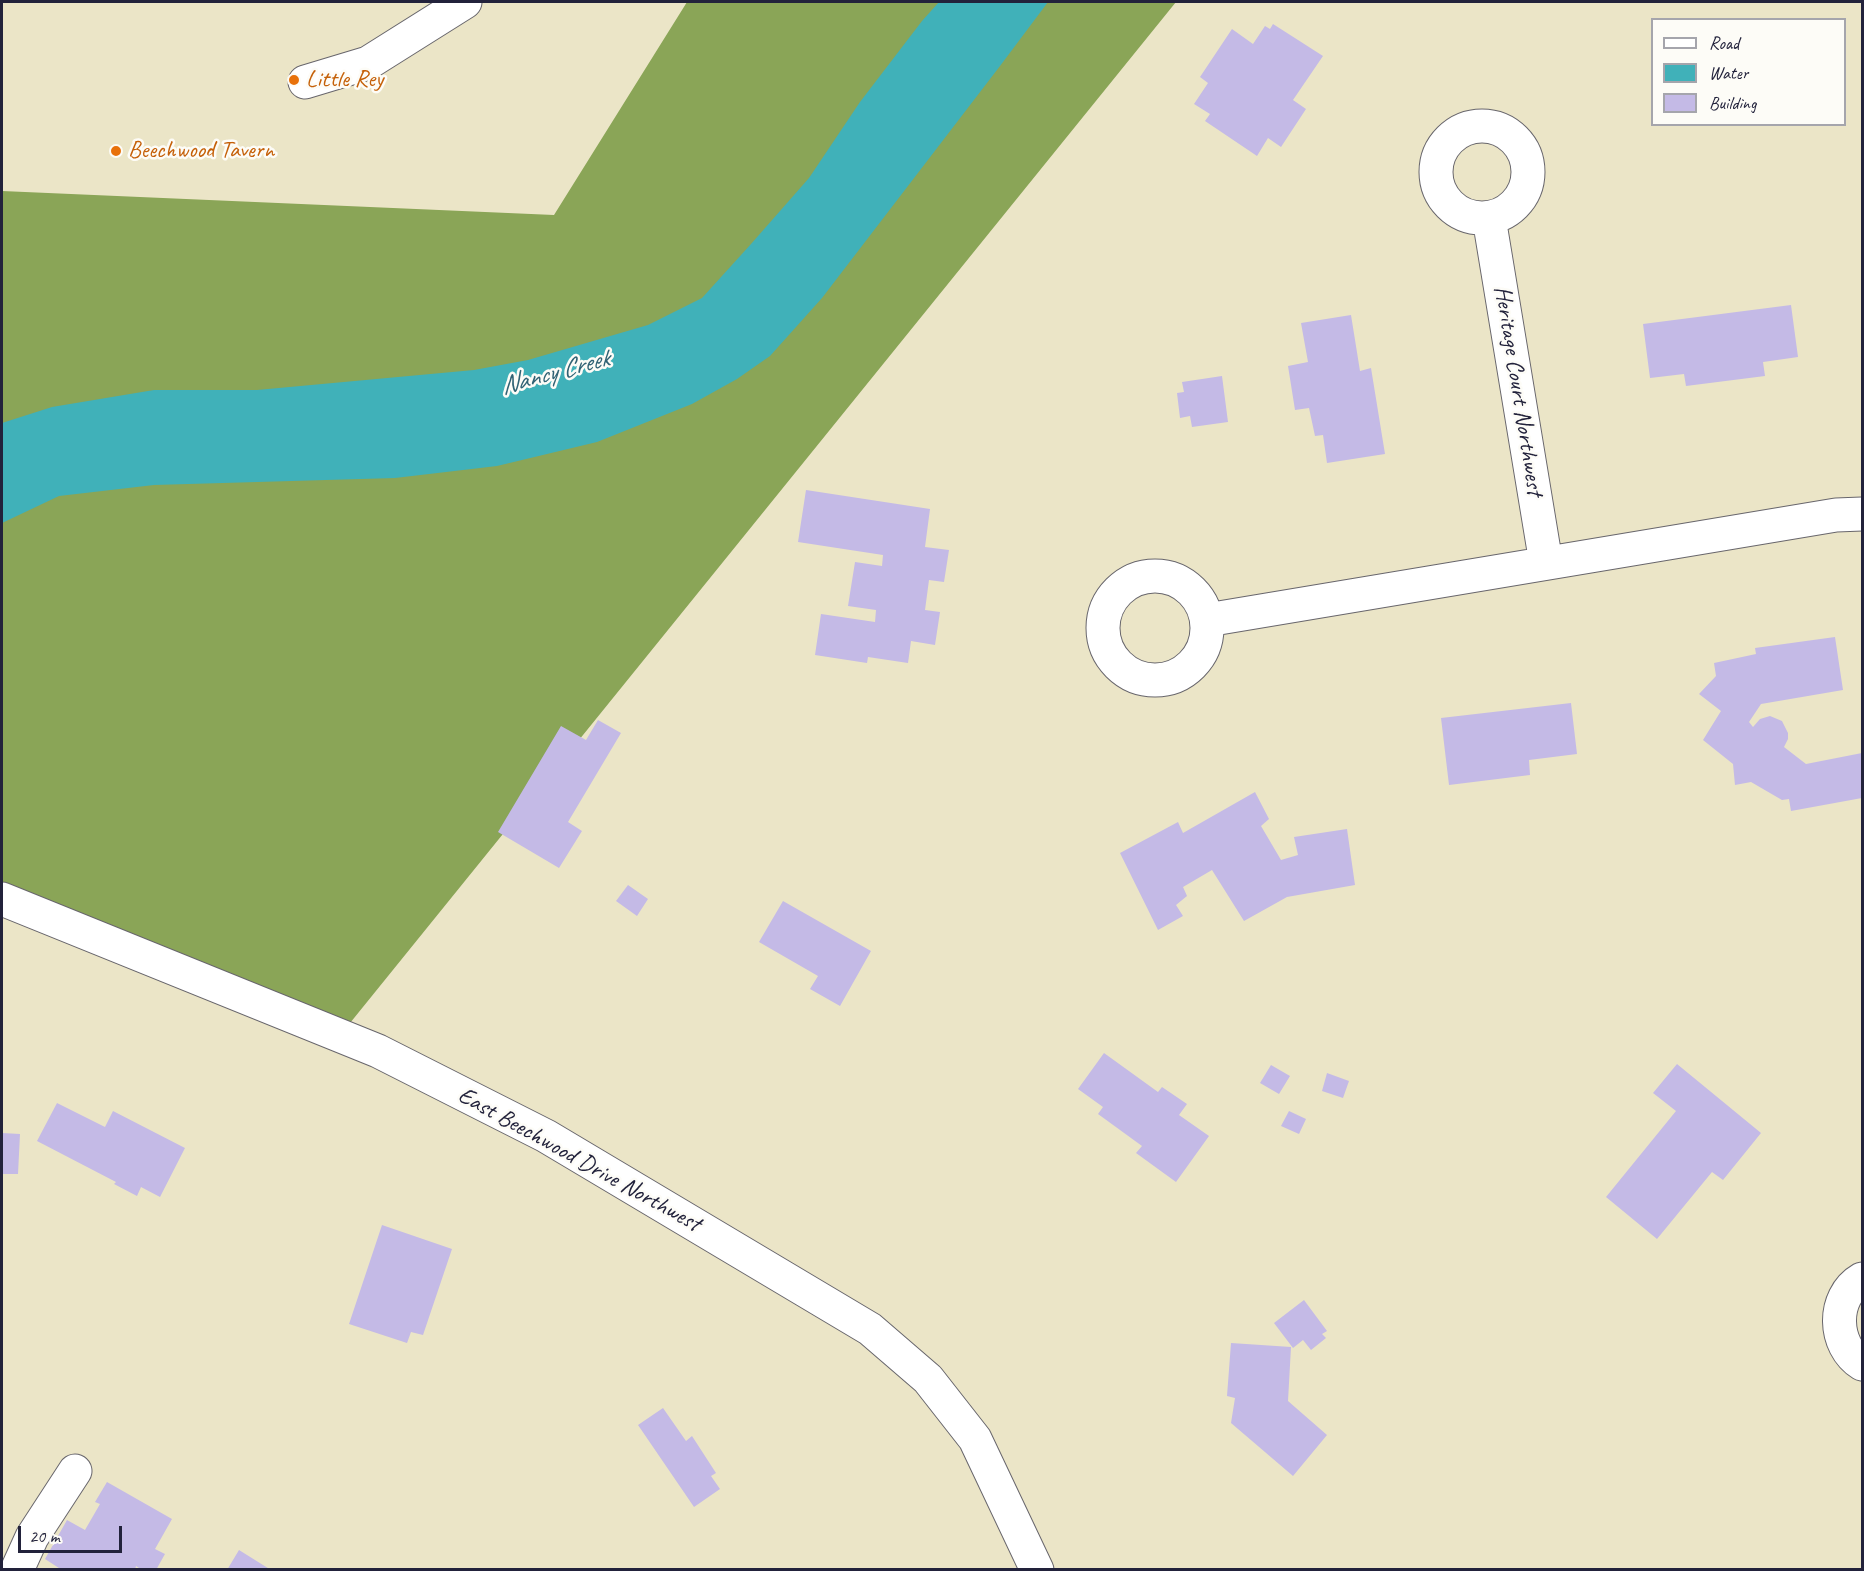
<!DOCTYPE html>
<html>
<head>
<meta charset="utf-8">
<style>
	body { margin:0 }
	#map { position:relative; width:1864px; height:1571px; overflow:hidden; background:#ebe5c7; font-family:Caveat,sans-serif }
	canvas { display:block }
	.frame { position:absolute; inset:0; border:3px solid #22223b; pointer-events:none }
	.legend { position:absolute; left:1651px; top:18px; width:195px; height:108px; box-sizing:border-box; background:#fdfcf7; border:2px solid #a5a5ac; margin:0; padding:8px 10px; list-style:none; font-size:18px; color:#22223b }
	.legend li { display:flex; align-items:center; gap:12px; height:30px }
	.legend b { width:30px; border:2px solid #a5a5ac }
	.scale { position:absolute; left:18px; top:1526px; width:104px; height:27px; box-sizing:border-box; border:3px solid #22223b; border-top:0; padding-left:8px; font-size:18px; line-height:21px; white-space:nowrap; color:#22223b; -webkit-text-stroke:4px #fdfcf7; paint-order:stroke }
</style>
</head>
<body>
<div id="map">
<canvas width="1864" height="1571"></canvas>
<div class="frame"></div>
<ul class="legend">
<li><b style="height:8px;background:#fff"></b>Road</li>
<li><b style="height:16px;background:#40b1b9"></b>Water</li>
<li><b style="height:16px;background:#c4bae6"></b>Building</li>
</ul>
<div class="scale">20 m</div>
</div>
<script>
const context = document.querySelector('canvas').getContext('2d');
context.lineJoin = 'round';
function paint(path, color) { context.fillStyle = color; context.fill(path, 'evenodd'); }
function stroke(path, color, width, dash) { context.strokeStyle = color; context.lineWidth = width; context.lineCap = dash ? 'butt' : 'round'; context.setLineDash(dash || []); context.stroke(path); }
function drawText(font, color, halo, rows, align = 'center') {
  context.font = font + ' Caveat,sans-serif'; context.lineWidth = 5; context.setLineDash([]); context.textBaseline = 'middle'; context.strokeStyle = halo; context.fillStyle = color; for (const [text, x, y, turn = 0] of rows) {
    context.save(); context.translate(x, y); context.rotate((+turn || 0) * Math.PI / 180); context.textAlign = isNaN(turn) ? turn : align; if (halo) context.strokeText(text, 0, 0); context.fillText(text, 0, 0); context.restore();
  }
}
paint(new Path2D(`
	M687,2H1176L329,1049L2,900V191L554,215Z`), '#8aa557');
paint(new Path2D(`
	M939,2H1048L1000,66L822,298L770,356L737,379L692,404L597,442L497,466L395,478L154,485L59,496L2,523V423L52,407L154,390H257L474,370L528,360L648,325L702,298L751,244L809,178L860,102L922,21Z`), '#40b1b9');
paint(new Path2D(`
	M1273,24L1323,56L1293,100L1306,109L1281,147L1268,138L1257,156L1205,121L1210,114L1194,104L1208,83L1200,77L1232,29L1253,44L1265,26L1270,29Z
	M1791,305L1798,357L1763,362L1765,376L1686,386L1684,374L1650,378L1643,324Z
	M1351,315L1360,371L1371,368L1385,454L1327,463L1323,435L1315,436L1309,408L1295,410L1288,366L1308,362L1301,323Z
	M1222,376L1228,422L1192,427L1190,416L1180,418L1177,393L1184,392L1182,382Z
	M806,490L930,509L925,547L949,550L944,582L929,580L925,610L940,612L935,645L911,641L908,663L868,657L867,663L815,655L821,614L875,622L876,610L848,606L855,562L882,566L883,555L798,542Z
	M1835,637L1843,690L1761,704L1749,722L1753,727L1760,719L1770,716L1782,721L1788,733V739L1784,747L1806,764L1862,753V798L1791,811L1789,799L1782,800L1751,782L1735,785L1733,764L1703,740L1721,711L1699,694L1716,676L1714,663L1756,654L1755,648Z
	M1571,703L1577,754L1529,760L1530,775L1449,785L1441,718Z
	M598,720L621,733L568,822L582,831L559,868L498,832L561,726L586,740Z
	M1255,792L1269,819L1261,826L1281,860L1298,855L1294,837L1347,829L1355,885L1287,897L1244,921L1212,870L1183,887L1187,896L1176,905L1183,916L1158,930L1120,853L1178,822L1183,833Z
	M628,885L648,899L637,916L616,901Z
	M783,901L871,951L840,1006L810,989L818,976L759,942Z
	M1104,1053L1158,1092L1162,1087L1187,1104L1179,1115L1209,1136L1176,1182L1136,1153L1142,1146L1098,1114L1103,1107L1078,1089Z
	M1677,1064L1761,1133L1723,1180L1712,1172L1657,1239L1606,1197L1676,1111L1653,1093Z
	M1271,1065L1290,1076L1279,1094L1260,1083Z
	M1327,1073L1349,1081L1343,1098L1322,1091Z
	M57,1103L105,1127L113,1111L185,1148L160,1197L141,1187L137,1196L114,1184L116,1182L37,1141Z
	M1289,1111L1306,1119L1299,1134L1281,1126Z
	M2,1133L20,1134L18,1174H2Z
	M382,1225L452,1249L423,1335L411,1332L407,1343L349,1324Z
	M1304,1300L1327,1331L1322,1334L1326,1338L1311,1350L1303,1340L1293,1348L1274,1323Z
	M1231,1343L1291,1347L1288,1401L1327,1435L1293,1476L1231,1423L1235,1398L1227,1396Z
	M663,1408L686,1441L692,1436L716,1473L711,1476L720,1489L694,1507L638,1425Z
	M107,1482L172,1519L155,1549L165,1554L156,1570H142L136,1566L135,1570H62L45,1559L67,1520L85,1530L100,1504L95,1502Z
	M239,1550L271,1570H227Z`), '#c4bae6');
const minor = new Path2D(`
	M305,82L368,63L465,2
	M1436 172a46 46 0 1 1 92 0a46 46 0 1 1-92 0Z
	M1489,218L1546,563
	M1103 628a52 52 0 1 1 104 0a52 52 0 1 1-104 0Z
	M1207,620L1836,515L1862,514
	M2,899L378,1051L546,1136L870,1329L928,1379L975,1439L1037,1570
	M1862,1279C1831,1297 1833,1346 1862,1364
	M17,1570L32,1537L75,1471`);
stroke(minor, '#68666c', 35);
stroke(minor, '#fff', 33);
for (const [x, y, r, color] of [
	[294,80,6,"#e8710a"],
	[116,151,6,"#e8710a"]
]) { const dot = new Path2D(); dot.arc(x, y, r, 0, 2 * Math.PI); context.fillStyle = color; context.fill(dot); stroke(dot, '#fdfcf7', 2); }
drawText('24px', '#c56008', '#fdfcf7', [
	["Little Rey",306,80],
	["Beechwood Tavern",128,151]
], 'left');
drawText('24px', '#22223b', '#fdfcf7', [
	["Heritage Court Northwest",1518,391,81],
	["East Beechwood Drive Northwest",579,1160,29]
]);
drawText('italic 26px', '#306274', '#fdfcf7', [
	["Nancy Creek",555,373,-15]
]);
</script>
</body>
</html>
